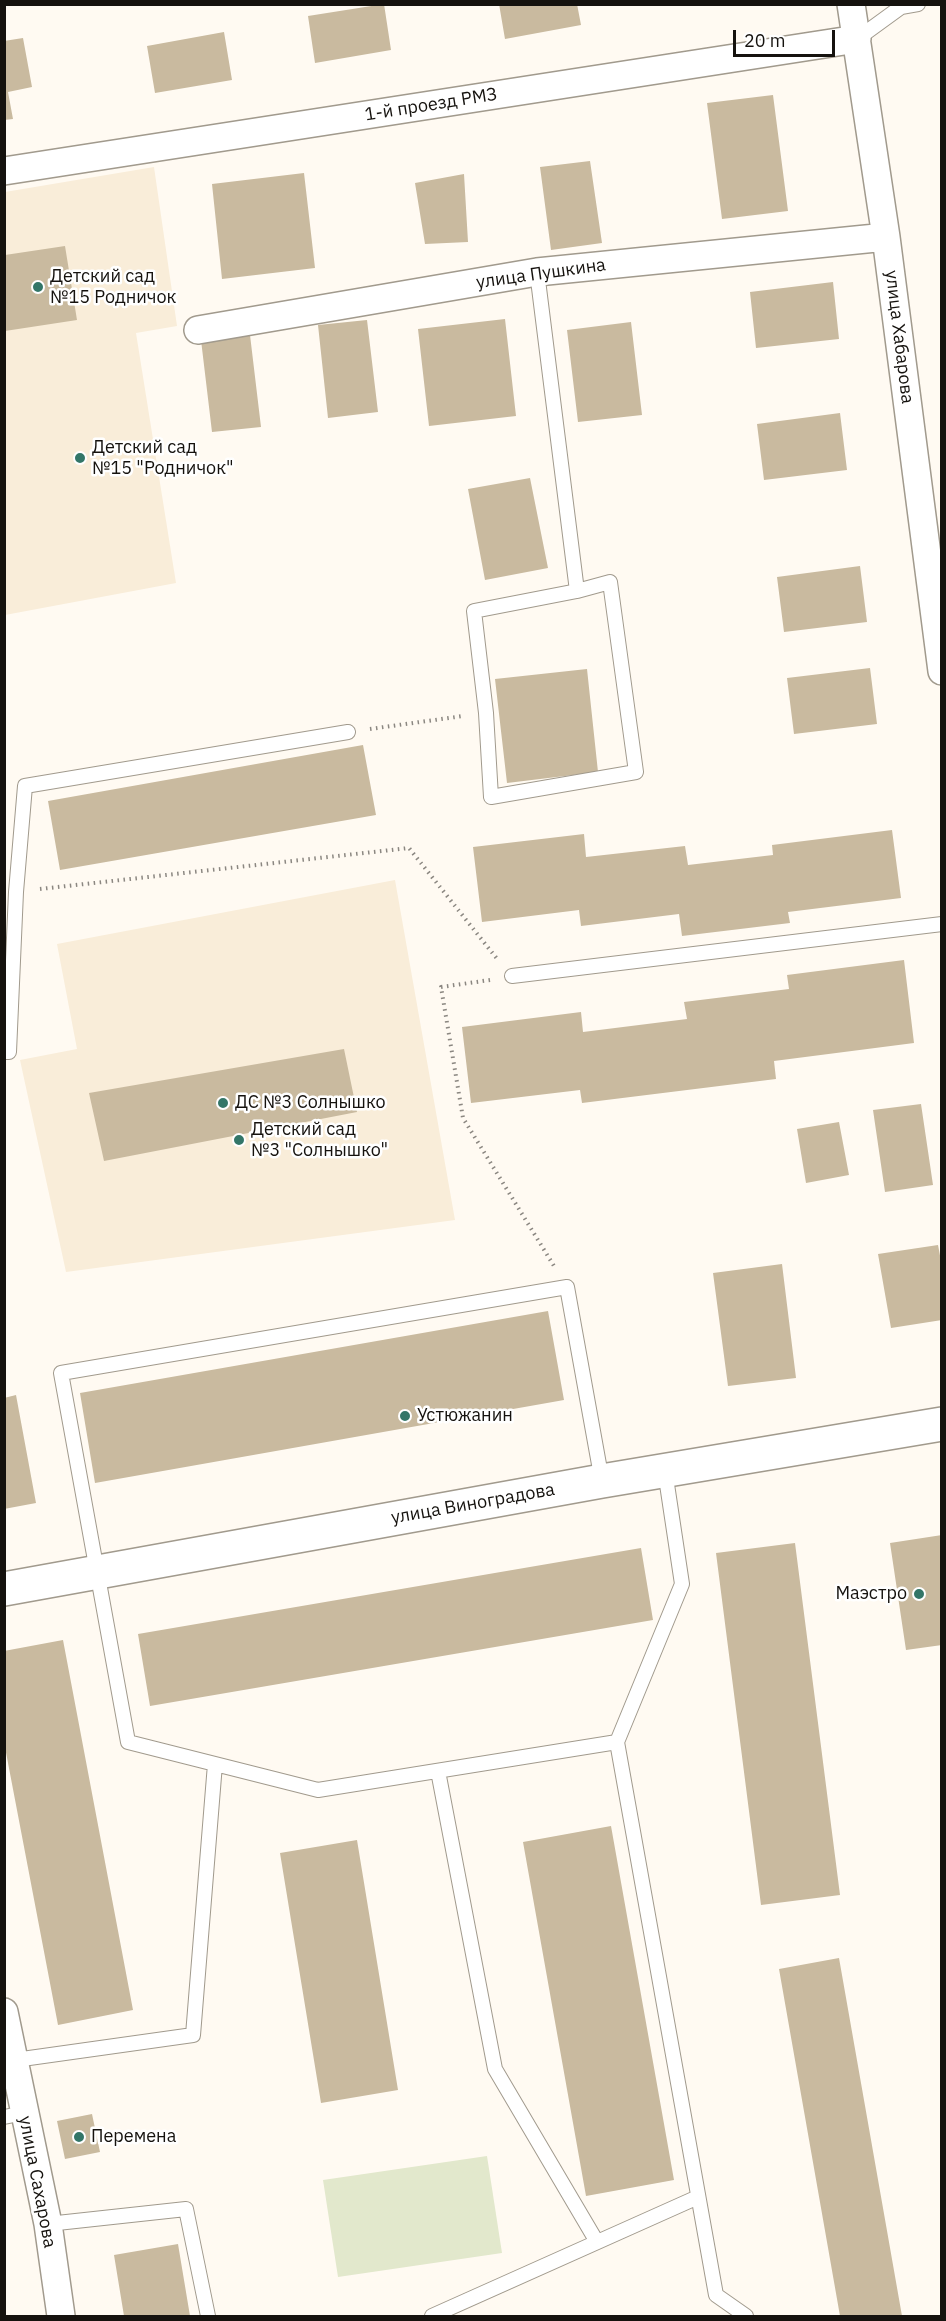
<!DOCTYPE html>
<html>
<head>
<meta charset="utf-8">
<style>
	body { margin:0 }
	#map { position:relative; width:946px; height:2321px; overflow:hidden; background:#fffaf2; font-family:"IBM Plex Sans",sans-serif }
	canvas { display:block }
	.frame { position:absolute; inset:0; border:6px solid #15120e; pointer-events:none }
	.scale { position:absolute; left:733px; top:30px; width:102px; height:27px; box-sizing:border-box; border:3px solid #15120e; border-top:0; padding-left:8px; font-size:18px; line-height:21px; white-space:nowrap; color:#15120e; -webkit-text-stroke:4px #fff; paint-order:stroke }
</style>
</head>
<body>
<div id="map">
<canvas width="946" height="2321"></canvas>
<div class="frame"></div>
<div class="scale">20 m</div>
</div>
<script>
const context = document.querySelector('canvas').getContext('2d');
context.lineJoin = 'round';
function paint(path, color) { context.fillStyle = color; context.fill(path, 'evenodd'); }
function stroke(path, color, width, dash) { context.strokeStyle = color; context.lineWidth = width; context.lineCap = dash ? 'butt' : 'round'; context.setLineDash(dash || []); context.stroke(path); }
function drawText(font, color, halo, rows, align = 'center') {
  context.font = font + ' "IBM Plex Sans",sans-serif'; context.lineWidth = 5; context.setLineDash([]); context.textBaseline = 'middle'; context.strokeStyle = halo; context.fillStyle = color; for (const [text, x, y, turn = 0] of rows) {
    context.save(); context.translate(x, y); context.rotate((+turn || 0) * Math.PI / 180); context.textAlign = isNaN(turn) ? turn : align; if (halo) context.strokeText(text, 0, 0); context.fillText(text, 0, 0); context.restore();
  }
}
paint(new Path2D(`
	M154,167L177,326L136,333L176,583L5,615V192Z
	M395,880L455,1220L66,1272L20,1060L77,1049L57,944Z`), '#f9edd9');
paint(new Path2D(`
	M487,2156L502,2253L338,2277L323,2180Z`), '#e2e8cc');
paint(new Path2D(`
	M384,4L391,50L315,63L308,16Z
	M499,4H577L581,25L505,39Z
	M224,32L232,80L155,93L147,46Z
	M23,38L32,87L8,92L13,119L4,120V41Z
	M773,95L788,211L722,219L707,103Z
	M590,161L602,243L551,250L540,167Z
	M304,173L315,268L222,279L212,184Z
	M464,174L468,242L425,244L415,183Z
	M65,246L77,320L5,331V255Z
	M833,282L839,339L756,348L750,292Z
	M505,319L516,416L429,426L418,329Z
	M367,320L378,412L328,418L318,325Z
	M631,322L642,415L578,422L567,330Z
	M250,335L261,427L212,432L201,340Z
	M840,413L847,470L764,480L757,424Z
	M530,478L548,568L485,580L468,489Z
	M860,566L867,622L784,632L777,577Z
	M870,668L877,724L794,734L787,678Z
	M587,669L598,772L507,783L495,679Z
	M363,745L376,815L60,870L48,801Z
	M892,830L901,898L788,912L790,923L682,936L679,914L581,926L579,910L482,922L473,847L584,834L586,857L685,846L688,865L773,855L772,845Z
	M904,960L914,1043L774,1061L776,1079L582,1103L580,1090L471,1103L462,1027L581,1012L583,1032L687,1019L684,1002L789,989L787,975Z
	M344,1049L357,1112L104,1161L89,1093Z
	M921,1104L933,1185L885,1192L873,1110Z
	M839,1122L849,1175L806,1183L797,1129Z
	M938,1245L942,1266V1320L891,1328L878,1254Z
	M782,1264L796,1378L728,1386L713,1273Z
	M548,1311L564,1400L95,1483L80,1393Z
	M16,1395L36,1503L4,1509V1398Z
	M942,1535V1645L906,1650L890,1543Z
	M795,1543L840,1895L761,1905L716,1553Z
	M641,1548L653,1620L150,1706L138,1634Z
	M63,1640L133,2010L58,2025L4,1742V1651Z
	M611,1826L674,2180L586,2196L523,1842Z
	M357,1840L398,2090L321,2103L280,1853Z
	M839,1958L902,2316H840L779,1969Z
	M92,2114L100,2152L65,2159L57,2121Z
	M178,2244L190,2316H124L114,2255Z`), '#c9ba9f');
const service = new Path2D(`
	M857,39L901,7L918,4
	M537,272L577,591
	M610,582L636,772L491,797L486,713L474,611L577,591Z
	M512,976L942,924
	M4,1052H9L16,892L25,786L348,732
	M665,1471L682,1584L617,1742L716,2295L746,2316
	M602,1481L567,1287L61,1373L128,1742L318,1790L617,1742
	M438,1771L495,2069L597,2242
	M15,2060L193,2035L215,1764
	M4,2117L24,2113
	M48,2224L186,2209L208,2316
	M432,2316L698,2197`);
const minor = new Path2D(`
	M851,4L886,237L942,671
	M4,171L857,39
	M198,330L537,272L886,237
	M4,2012L48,2224L61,2316`);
const tertiary = new Path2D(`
	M4,1589L602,1481L942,1424`);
stroke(service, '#a19a8d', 16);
stroke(minor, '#a19a8d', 30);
stroke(tertiary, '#a19a8d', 36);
stroke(new Path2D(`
	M370,729L463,716
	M40,889L409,848L498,960
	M490,980L441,987L463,1118L554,1266`), '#8b8781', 4, [1.5, 4.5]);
stroke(service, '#fff', 14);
stroke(minor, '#fff', 27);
stroke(tertiary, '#fff', 33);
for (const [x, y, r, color] of [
	[38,287,6,"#337668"],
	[80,458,6,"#337668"],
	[223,1103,6,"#337668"],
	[239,1140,6,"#337668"],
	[405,1416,6,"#337668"],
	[919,1594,6,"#337668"],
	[79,2137,6,"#337668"]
]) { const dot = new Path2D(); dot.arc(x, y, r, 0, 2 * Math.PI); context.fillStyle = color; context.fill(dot); stroke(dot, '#fff', 2); }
drawText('18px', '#15120e', '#fff', [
	["1-й проезд РМЗ",431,105,-9],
	["улица Пушкина",541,274,-8],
	["улица Хабарова",899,337,83],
	["улица Виноградова",473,1504,-10],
	["улица Сахарова",37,2182,79]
]);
drawText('18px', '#15120e', '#fff', [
	["Детский сад",50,277],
	["№15 Родничок",50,298],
	["Детский сад",92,448],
	["№15 \"Родничок\"",92,469],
	["ДС №3 Солнышко",235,1103],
	["Детский сад",251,1130],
	["№3 \"Солнышко\"",251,1151],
	["Устюжанин",417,1416],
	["Маэстро",907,1594,"right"],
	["Перемена",91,2137]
], 'left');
</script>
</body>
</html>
